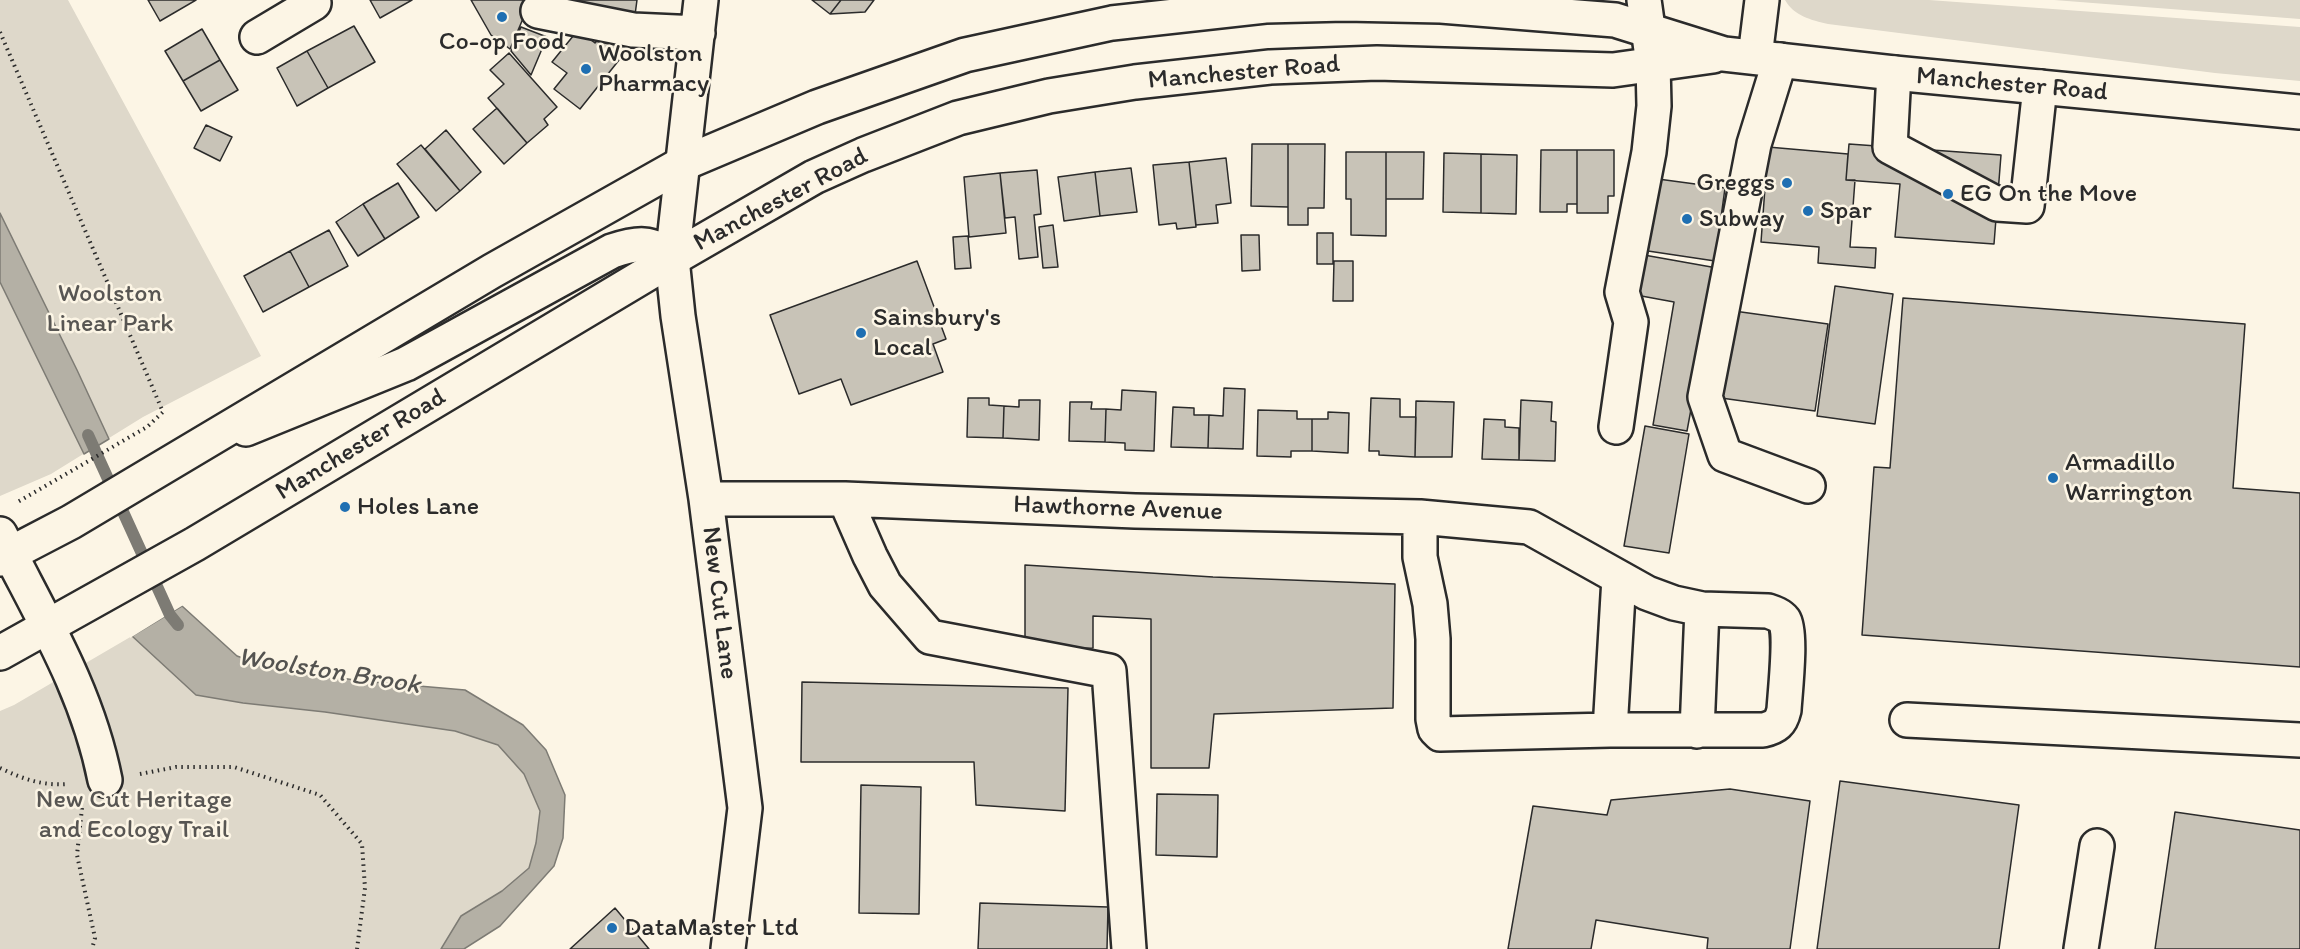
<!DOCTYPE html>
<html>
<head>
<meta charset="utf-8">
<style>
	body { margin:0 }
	canvas { display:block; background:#fcf5e5 }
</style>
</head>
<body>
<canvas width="2300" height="949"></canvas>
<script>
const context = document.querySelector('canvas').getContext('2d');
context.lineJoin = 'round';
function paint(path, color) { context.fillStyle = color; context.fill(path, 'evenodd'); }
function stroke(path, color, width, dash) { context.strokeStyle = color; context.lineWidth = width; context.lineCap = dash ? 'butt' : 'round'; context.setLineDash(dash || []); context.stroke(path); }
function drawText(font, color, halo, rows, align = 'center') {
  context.font = font + ' Itim,sans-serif'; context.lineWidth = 5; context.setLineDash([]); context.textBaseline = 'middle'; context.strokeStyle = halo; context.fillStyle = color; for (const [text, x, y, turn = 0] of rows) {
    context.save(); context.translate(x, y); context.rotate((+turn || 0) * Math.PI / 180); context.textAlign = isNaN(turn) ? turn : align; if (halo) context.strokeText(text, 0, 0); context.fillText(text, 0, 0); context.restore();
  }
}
paint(new Path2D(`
	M0,0H68L261,356L143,417L51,474L0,496Z
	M1785,0H1929L2300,27V81L2215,73L1828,24C1811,20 1794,16 1785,0Z
	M2054,0H2300V19Z
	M132,636L196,695L243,703L325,712L455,731L498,745L524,774L540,811L536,843L529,868L502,891L461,916L441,949H0V711L14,705Z`), '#ded8ca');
const water = new Path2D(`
	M0,213L77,370L109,439L84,454L0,282Z
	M182,606L237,656L269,667L361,681L465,690L523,725L546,750L565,795L563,838L554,866L500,926L464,949H441L461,916L502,891L529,868L536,843L540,811L524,774L498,745L455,731L325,712L243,703L196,695L132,636Z`);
paint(water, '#b4b0a5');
stroke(water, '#7d7b74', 1.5);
paint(new Path2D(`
	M181,603L185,604L130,638V634Z`), '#fcf5e5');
stroke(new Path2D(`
	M88,435L170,615L178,625`), '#7d7b74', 12);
const building = new Path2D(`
	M148,0H196L160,21Z
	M370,0H412L380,18Z
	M471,0H531L510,49L491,35Z
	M563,0H637L631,45Z
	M812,0H841L830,14Z
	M841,0H874L865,12L830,14Z
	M354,26L375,62L328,88L307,51Z
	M521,27L547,37L531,75L511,51Z
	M202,29L220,60L183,81L165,51Z
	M578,30L595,43L603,33L631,45L580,109L554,89L567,73L552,62Z
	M307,51L328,88L297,106L277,68Z
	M509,53L557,107L544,119L548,125L527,143L488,98L504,84L490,70Z
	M220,60L238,90L201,111L183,81Z
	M497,108L527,143L504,164L473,129Z
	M206,125L232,137L220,161L194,148Z
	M446,130L481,172L460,191L425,149Z
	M1252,144H1288V207L1251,206Z
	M1288,144H1325L1324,208H1308V225H1288Z
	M1849,144L2001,155L1994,244L1895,237L1900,184L1846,180Z
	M421,145L460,191L436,211L397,164Z
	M1768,147L1848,154L1846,180H1855L1850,247L1876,248L1875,268L1818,263L1819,247L1761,242Z
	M1541,150H1577V204H1567V212H1540Z
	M1577,150H1614V196H1608V213H1577Z
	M1346,152H1386V236L1351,235V199H1346Z
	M1386,152H1424L1423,199H1386Z
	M1444,153L1481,154V213L1443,212Z
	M1481,154L1517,155L1516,214L1481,213Z
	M1226,158L1231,203L1216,205L1218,223L1196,225L1189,162Z
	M1189,162L1196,227L1177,229L1176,223L1159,225L1153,165Z
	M1131,168L1137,212L1100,216L1095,172Z
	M1037,170L1041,214L1034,215L1038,257L1019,259L1015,217L1005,218L1000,173Z
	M1095,172L1100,216L1064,221L1058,177Z
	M1000,173L1006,233L969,237L964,177Z
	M1658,179L1725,188L1715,261L1648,251Z
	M398,183L419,217L385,239L363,204Z
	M363,204L385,239L358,256L336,222Z
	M1053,225L1058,267L1043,268L1039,227Z
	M329,230L348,266L309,287L290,251Z
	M1317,233H1333V264H1317Z
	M1241,235H1259L1260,270L1242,271Z
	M968,236L971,268L955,269L953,237Z
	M290,251L309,287L263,312L244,276Z
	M1644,255L1717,268L1687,431L1653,425L1674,302L1636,295Z
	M917,261L946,339L933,344L943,372L851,405L841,379L799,394L770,315Z
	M1334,261H1353V301H1333Z
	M1835,286L1893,294L1875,424L1817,416Z
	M1903,298L2245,324L2233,488L2300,493V667L1862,635L1874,467L1890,468Z
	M1734,311L1828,324L1815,411L1721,398Z
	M1224,388L1245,389L1243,449L1208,448L1209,415L1223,416Z
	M1122,390L1156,392L1154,451L1125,450V443L1105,442L1106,409L1121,410Z
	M968,398H989V405L1004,406L1003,438L967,437Z
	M1371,398L1400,399V417H1416L1415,457L1379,455V451H1369Z
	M1019,400H1040L1039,440L1003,438L1004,406L1019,407Z
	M1521,400L1552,402L1551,421L1556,422L1555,461L1519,460Z
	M1416,401L1454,402L1452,457H1415Z
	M1070,402H1092L1091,409H1106L1105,442L1069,441Z
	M1173,407L1194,408V415H1209L1208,448L1171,447Z
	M1258,410L1297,411V419H1312V451H1291V457L1257,456Z
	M1328,412L1349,413L1348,453L1312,451V419H1328Z
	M1484,419L1505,420V427L1519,428V460L1482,459Z
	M1645,426L1689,434L1669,553L1624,546Z
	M1025,565L1213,577L1395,584L1393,708L1214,714L1209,768H1151V619L1093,616V648L1025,649Z
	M802,682L1068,688L1065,811L976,805L974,762H801Z
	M1840,781L2019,805L1999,949H1817Z
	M861,785L921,787L919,914L859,913Z
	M1730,789L1810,801L1790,949H1707L1708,938L1596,920L1591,949H1508L1533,806L1607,815L1611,800Z
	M1157,794L1218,795L1217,857L1156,855Z
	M2175,812L2300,830V949H2155Z
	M980,903L1108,907L1107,949H978Z
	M615,908L649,949H570Z`);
paint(building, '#c8c3b7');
stroke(building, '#2b2b2b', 1.5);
const minor = new Path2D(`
	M701,0L672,259L678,316L706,499L745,808L728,949
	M538,11L633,30L698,33
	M257,37L314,3
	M1755,57L1762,0
	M1780,60L1754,144L1705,397L1725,455L1808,486
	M1894,73L1890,147L1997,204L2027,206L2040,87
	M1616,427L1631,322L1622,292L1649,152L1654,106L1653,64L1644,0
	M246,429L406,364L612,251C636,243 652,240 672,259
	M706,499H845L1135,511L1420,517L1529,527L1647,593L1674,603L1702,609L1768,611C1774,613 1780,615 1784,620C1792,632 1785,693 1784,710C1781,723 1776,727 1763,730H1610L1440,734L1435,729L1433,719V639L1430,604L1420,557V517
	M845,499L870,556L885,585L930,637L1109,671L1129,949
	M0,534C41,616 87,689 105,780
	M1907,720L2300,740
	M1610,730L1619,578
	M1697,731L1702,609
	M2081,949L2097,846`);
const major = new Path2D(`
	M0,559L71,522L492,271L682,164L817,107L965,55L1112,23L1265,6L1345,4L1441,6L1615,20L1724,54L1894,73L2300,112
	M0,653L195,544L672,259L814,177L863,155L958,118L1049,96L1135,82L1270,67L1377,63L1613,70L1713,56`);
stroke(minor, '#2b2b2b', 38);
stroke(major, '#2b2b2b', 38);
stroke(new Path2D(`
	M0,32L163,412L147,427L16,503
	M0,768C23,779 42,786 68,784
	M140,774L176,767H234L320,795L362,844L365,888L357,949
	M82,808L77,855L95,938L92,949`), '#2b2b2b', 4, [1.5, 4.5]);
stroke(minor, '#fcf5e5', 33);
stroke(major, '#fcf5e5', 33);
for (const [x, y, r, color] of [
	[502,17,6,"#1f6fb2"],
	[586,69,6,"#1f6fb2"],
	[1787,183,6,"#1f6fb2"],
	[1948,194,6,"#1f6fb2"],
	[1808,211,6,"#1f6fb2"],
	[1687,219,6,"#1f6fb2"],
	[861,333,6,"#1f6fb2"],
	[2053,478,6,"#1f6fb2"],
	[345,507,6,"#1f6fb2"],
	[612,928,6,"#1f6fb2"]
]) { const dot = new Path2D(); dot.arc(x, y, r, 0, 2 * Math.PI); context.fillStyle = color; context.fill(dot); stroke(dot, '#fcf5e5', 2); }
drawText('26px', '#2b2b2b', '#fcf5e5', [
	["Co-op Food",502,42,"center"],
	["Woolston",598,54],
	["Pharmacy",598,84],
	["Greggs",1775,183,"right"],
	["EG On the Move",1960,194],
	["Spar",1820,211],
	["Subway",1699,219],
	["Sainsbury's",873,318],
	["Local",873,348],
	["Armadillo",2065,463],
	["Warrington",2065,493],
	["Holes Lane",357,507],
	["DataMaster Ltd",624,928]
], 'left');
drawText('26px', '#2b2b2b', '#fcf5e5', [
	["Manchester Road",1244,73,-5],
	["Manchester Road",2012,85,5],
	["Manchester Road",781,200,-28],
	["Manchester Road",361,445,-31],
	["Hawthorne Avenue",1118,509,2],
	["New Cut Lane",719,603,83]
]);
drawText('26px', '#585653', '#fcf5e5', [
	["Woolston",110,294],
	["Linear Park",110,324],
	["New Cut Heritage",134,800],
	["and Ecology Trail",134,830]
]);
drawText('italic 27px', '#545350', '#fcf5e5', [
	["Woolston Brook",329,672,9]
]);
</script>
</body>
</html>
